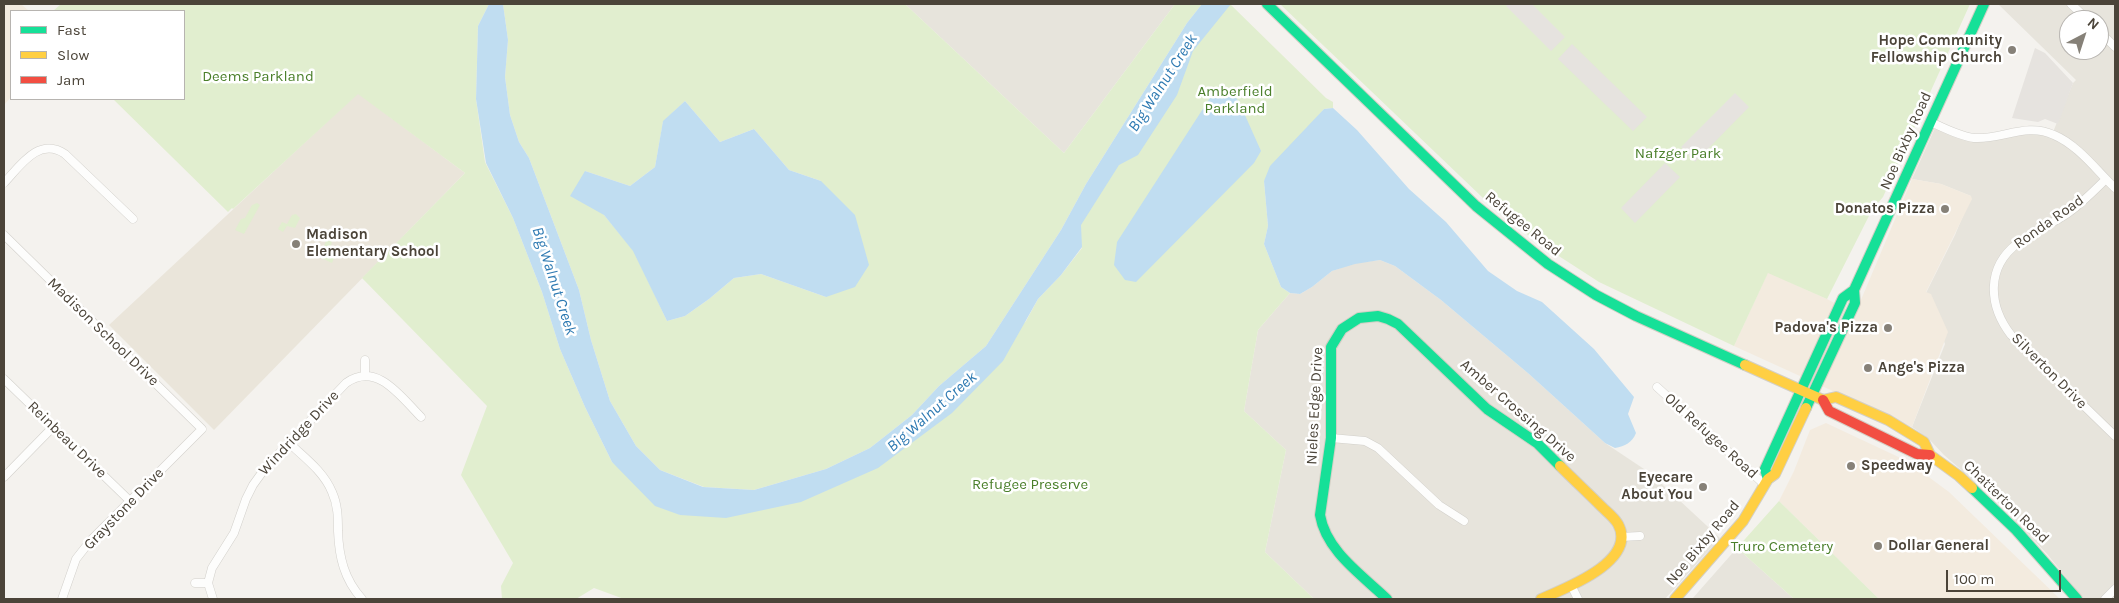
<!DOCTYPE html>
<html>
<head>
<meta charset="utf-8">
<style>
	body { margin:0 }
	#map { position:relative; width:2119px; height:603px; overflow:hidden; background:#f4f2ee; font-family:Karla,sans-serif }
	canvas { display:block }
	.frame { position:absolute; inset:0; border:5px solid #4b4439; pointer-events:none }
	.legend { position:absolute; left:10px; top:10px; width:175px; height:90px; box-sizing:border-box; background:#fff; border:1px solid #b7b4b0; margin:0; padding:6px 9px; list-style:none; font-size:15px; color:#4b4439 }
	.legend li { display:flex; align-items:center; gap:10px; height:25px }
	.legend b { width:25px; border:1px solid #b7b4b0 }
	.north { position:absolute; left:2059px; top:10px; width:50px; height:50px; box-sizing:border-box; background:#fff; border:1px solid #b7b4b0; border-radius:50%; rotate:40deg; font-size:14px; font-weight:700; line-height:20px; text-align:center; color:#4b4439 }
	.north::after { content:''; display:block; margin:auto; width:18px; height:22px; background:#868178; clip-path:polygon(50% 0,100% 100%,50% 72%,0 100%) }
	.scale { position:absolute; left:1946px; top:570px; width:115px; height:22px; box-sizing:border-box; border:2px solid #4b4439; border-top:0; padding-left:6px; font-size:15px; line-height:18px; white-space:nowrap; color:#4b4439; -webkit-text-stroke:4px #fff; paint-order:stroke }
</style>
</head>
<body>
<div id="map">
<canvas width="2119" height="603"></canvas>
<div class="frame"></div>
<ul class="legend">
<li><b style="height:6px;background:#16e098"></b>Fast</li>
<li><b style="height:6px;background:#ffcf43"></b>Slow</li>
<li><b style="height:6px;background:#f24e42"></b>Jam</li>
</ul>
<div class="north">N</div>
<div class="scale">100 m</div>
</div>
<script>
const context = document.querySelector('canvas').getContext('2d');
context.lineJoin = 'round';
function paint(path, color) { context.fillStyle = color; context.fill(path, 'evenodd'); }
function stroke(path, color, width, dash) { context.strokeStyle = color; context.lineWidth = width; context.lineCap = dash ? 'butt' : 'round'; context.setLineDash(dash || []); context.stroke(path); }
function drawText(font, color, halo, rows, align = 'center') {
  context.font = font + ' Karla,sans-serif'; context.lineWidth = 5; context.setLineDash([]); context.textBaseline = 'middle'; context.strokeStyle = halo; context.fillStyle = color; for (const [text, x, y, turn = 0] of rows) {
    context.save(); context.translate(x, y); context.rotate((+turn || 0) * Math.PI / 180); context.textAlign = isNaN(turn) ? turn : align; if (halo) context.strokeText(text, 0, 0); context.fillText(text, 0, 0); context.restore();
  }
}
paint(new Path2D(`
	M905,4H1175L1064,153Z
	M1998,4H2115V599H2084L2047,554L1995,499L1944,455L1928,438L1912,427L1945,344L1926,293L1955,235L1971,196L1941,184L1912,179L1935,128L1975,141L2028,132L2051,137L2073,83L2076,80ZM2069,20H2099V50H2069Z
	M1380,260L1395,266L1441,300L1529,374L1605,443L1650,473L1720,538L1665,599H1314L1265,552L1286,450L1244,411L1258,330L1290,293L1300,294L1312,287L1332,271L1355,263Z
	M1737,548L1794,599H1692Z`), '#e7e4dc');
paint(new Path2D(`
	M4,4H21L29,11H11V97L4,105Z
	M1912,179L1941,184L1971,196L1972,199L1926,292L1931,294L1948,332L1912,427L1734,346L1768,272L1827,299L1855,314Z
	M1826,423L1907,461L1949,492L2060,599H1879L1779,501L1794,471L1810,430Z`), '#f3ebdf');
paint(new Path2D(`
	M358,93L465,173L214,430L109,325Z`), '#eae5da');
paint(new Path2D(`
	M61,4H489L478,26L476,99L485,162L513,218L542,292L560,349L585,407L612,462L680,515L863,471L1026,321L1038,299L1061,275L1082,248L1071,236L1221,4H1230L1326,98L1333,102V108L1324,109L1264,181L1268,226L1264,244L1281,287L1290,293L1258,330L1244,411L1286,450L1265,552L1314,599H624L594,588L576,599H502L501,586L513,563L461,475L487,406L362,278L465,173L358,94L233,209L232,208L228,212L113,99H184V11H53Z
	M503,4H905L1064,153L1175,4H1202L1187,23L1086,184L1061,230L986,346L939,386L912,415L870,448L826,469L754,490L704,487L660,470L636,446L610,401L591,340L579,290L529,158L519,142L510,115L505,77L508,40ZM685,101L720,142L754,129L789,170L821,181L826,297L761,274L734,278L709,299L685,316L667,321L634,251L604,215L585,171L630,186L655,167L663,122Z
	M1280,4H1970L1883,197L1872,210L1827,299L1768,273L1734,346L1599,282L1534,240L1483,198Z
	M257,203L260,205L244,234L235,230L241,219L245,218L252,205Z
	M296,214L300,218L295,228L287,226L283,232L278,229L282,222L287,224L292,215Z
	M327,239L332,242L330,248L337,251L332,263L319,257Z
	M1779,501L1879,599H1794L1737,548Z`), '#e1eecf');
paint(new Path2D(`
	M1508,4H1532L1565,37L1551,51L1506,6Z
	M1572,44L1647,117L1633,131L1558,59Z
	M2035,48L2045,53L2073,83L2058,124L2045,119L2038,122L2012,118Z
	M1735,93L1749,107L1695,162L1681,147Z
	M1665,163L1680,177L1635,223L1621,208Z`), '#e6e3df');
paint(new Path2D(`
	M489,4H503L508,40L505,77L510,115L519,142L529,158L579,290L591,340L610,401L636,446L660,470L703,487L754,490L826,469L870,448L912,415L939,386L986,346L1061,230L1086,184L1187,23L1202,4H1231L1193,51L1177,95L1138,155L1119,165L1081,225L1082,247L1061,275L1038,299L1003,361L952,413L878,468L801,502L726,518L680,515L655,506L612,462L585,407L560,349L542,292L513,218L486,163L476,99L478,26Z
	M1217,87L1231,90L1240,104L1261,151L1254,163L1136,282L1125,280L1114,265L1117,242Z
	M685,101L720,142L754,129L789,170L821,181L855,215L869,265L855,287L826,297L761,274L734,278L709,299L685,316L667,321L633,251L604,215L570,196L585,171L630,186L655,167L663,121Z
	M1333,108L1357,130L1409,189L1446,222L1488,271L1517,291L1542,302L1594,349L1634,397L1628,414L1636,433C1632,443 1625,446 1615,448L1605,443L1529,374L1441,300L1395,266L1380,260L1355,264L1332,271L1312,287L1300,294L1290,293L1281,287L1264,244L1268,226L1264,181L1270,166L1324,109Z`), '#c0ddf1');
const street = new Path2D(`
	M2071,4L2088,20
	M2099,31L2115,47
	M1931,122C1944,128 1959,136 1974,138C2002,140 2026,122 2054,135C2078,145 2097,171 2115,188
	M2106,179C2094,191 2082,203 2068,213C2052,224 2034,231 2018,243C1986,267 1988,305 2011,335L2115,436
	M4,183C20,166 39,136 65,154L133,219
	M4,235L202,429L91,540L76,559L62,599
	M365,375V360
	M4,379L130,501
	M1657,387L1765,485
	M1331,438L1365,441L1378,448L1439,505L1464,521
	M289,443C305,458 324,472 332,492C338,505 338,518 338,531C339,557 344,579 362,599
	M4,477L53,427
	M1621,537L1640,536
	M195,583H208
	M1571,585L1578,599
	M213,599L208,583L212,568L234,533L246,499L253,485L266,467L346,383C377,361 401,397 421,417
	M2105,599L2115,589`);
const fast = new Path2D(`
	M1267,4L1476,206L1548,264L1596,295L1636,316L1745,365
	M1806,408L1855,303L1854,290
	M1768,479L1765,469L1843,298L1854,290L1984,4
	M1972,488L2016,530L2077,599
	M1387,599C1362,575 1326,551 1320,515L1331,438V347L1342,329L1359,318L1378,316L1388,319L1398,324L1487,409L1537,443L1560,466`);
const slow = new Path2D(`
	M1745,365L1823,400L1836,397L1888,420L1924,442L1930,455L1959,476L1972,488
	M1541,599C1566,588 1638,561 1618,524C1614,517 1607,512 1602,507C1588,493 1574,480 1560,466
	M1675,599L1743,521L1768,479L1775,474L1806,408`);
const jam = new Path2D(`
	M1823,400L1829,411L1917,454L1930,455`);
stroke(street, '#d2d0cb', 9);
stroke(fast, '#d3cfc5', 12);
stroke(slow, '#d3cfc5', 12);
stroke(jam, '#d3cfc5', 12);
stroke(street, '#fdfdfc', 8);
stroke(fast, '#16e098', 10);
stroke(slow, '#ffcf43', 10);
stroke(jam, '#f24e42', 10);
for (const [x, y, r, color] of [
	[2012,50,5,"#868178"],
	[1945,209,5,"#868178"],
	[296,244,5,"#868178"],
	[1888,328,5,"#868178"],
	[1868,368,5,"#868178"],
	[1851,466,5,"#868178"],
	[1703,487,5,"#868178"],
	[1878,546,5,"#868178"]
]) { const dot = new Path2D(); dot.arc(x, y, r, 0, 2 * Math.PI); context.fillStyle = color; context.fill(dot); stroke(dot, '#fff', 2); }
drawText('bold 15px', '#4b4439', '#fff', [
	["Hope Community",2002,41],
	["Fellowship Church",2002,58],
	["Donatos Pizza",1935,209],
	["Madison",306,235,"left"],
	["Elementary School",306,252,"left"],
	["Padova's Pizza",1878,328],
	["Ange's Pizza",1878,368,"left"],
	["Speedway",1861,466,"left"],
	["Eyecare",1693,478],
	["About You",1693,495],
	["Dollar General",1888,546,"left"]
], 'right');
drawText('15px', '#4a7f2a', '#fff', [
	["Deems Parkland",258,77],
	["Amberfield",1235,92],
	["Parkland",1235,109],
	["Nafzger Park",1678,154],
	["Refugee Preserve",1030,485],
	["Truro Cemetery",1782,547]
]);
drawText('15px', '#4b4439', '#fff', [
	["Noe Bixby Road",1906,141,-66],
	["Ronda Road",2049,222,-35],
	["Refugee Road",1523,224,39],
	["Madison School Drive",103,332,44],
	["Silverton Drive",2049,371,45],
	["Nieles Edge Drive",1315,406,-87],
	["Amber Crossing Drive",1518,411,41],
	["Windridge Drive",299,433,-47],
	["Old Refugee Road",1711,436,42],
	["Reinbeau Drive",67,440,44],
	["Chatterton Road",2006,502,44],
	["Graystone Drive",124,509,-46],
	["Noe Bixby Road",1703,543,-50]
]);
drawText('italic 16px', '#2e7ab2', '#fff', [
	["Big Walnut Creek",1163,83,-57],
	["Big Walnut Creek",554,281,72],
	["Big Walnut Creek",932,412,-41]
]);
</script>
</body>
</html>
